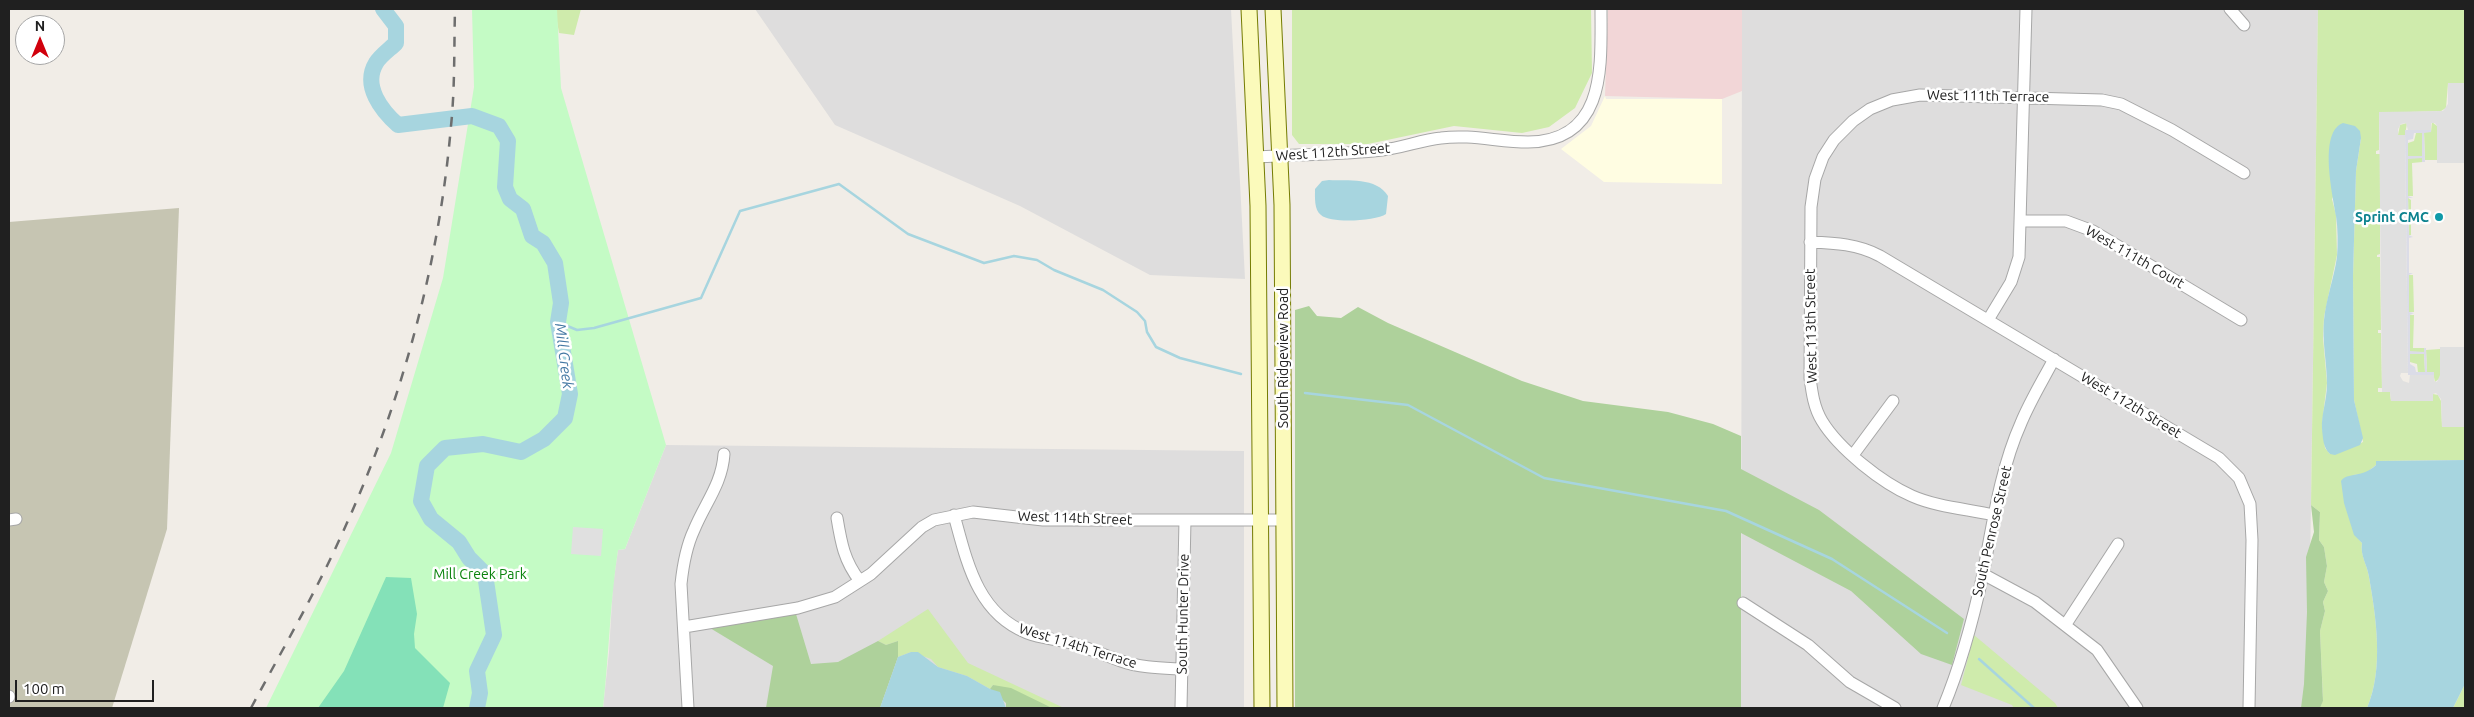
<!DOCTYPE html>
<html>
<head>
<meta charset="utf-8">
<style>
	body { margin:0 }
	#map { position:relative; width:2474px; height:717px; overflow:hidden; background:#f1ede7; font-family:Ubuntu,sans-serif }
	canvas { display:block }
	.frame { position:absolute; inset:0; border:10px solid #202020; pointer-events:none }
	.north { position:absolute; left:15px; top:15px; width:50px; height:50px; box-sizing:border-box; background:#fff; border:1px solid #a6a6a6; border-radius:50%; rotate:0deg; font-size:14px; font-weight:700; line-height:20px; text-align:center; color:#202020 }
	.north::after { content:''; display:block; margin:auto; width:18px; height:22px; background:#d1000c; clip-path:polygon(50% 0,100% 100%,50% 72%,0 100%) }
	.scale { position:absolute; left:15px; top:680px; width:139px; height:22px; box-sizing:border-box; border:2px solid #202020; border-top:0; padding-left:6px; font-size:15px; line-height:18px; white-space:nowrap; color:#202020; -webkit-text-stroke:4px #fff; paint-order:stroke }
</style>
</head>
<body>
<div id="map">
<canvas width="2474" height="717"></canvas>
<div class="frame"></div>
<div class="north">N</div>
<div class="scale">100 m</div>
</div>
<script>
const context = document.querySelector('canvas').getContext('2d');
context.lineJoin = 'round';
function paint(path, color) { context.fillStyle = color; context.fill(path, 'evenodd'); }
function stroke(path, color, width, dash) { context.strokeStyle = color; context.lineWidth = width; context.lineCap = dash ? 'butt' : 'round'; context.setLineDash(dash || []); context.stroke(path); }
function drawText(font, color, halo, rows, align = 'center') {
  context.font = font + ' Ubuntu,sans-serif'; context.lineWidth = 5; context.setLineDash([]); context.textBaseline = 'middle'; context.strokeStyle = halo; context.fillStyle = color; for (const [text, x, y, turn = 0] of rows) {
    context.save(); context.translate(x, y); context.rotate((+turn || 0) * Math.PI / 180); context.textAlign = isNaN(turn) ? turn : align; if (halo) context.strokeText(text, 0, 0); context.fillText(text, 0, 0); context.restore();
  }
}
paint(new Path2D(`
	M755,9H1231L1245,279L1150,275L1020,206L835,125Z
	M1742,9H2318L2308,708H1741Z
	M666,445L1244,451V708H603L609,652L613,585L618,550L625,549Z`), '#dedddd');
paint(new Path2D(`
	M1608,9H1742V91L1722,99L1605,96Z`), '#f2d6d7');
paint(new Path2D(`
	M1605,96L1606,99H1722V184L1604,182L1561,149L1591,126Z`), '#fffde2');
paint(new Path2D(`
	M179,208L167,529L112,708H9V222Z`), '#c6c5b2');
paint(new Path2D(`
	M555,9H581L574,35L559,33Z
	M1292,9H1591L1592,73L1575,108L1549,127L1522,133L1454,126L1368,144H1299L1292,135Z
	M2318,9H2465V83H2448L2446,108L2441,111L2379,113V150L2376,151V154H2380V254L2377,255V257H2380L2381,330H2378V333H2381L2382,388H2378V392H2390L2391,401L2433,400V394L2438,395L2441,401L2442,427H2465V460L2376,461V465L2365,474L2353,475L2357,537L2362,543C2360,555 2367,564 2369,577C2376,617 2384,669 2367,708H2320L2323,700L2320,631L2325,611L2323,602L2328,591L2324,582L2327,566L2324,547L2319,540L2320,512L2311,505ZM2361,138L2356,171L2353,276L2354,400L2363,442L2335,454H2330L2325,448L2322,424L2327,383L2323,338L2324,317L2337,255L2336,215L2332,199Z
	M2432,122L2437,126V160H2425L2424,132H2431Z
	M2407,123L2405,135H2398L2400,125Z
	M2422,132V156L2408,157V143L2414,141L2416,133Z
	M2408,158H2422V162L2412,163L2413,196H2408Z
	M2408,198L2411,200V235H2409Z
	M2409,275H2413L2414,312H2409Z
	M2410,315H2414L2413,348H2424V352H2410Z
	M2440,349V378L2435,382L2433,372H2427L2426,350Z
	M2410,354H2424L2425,372H2418L2417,364L2410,362Z
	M928,609L968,663L1064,708H1052L993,685L990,689L967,676L938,667L931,659L911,652L898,657V641L886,645L878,641Z
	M1974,635L2055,703L2058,708H2014L2012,705L1961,685Z
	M2465,684V706L2464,708H2453Z`), '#cfebac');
paint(new Path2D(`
	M1309,306L1317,316L1341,318L1358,307L1388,323L1522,381L1583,401L1668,412L1713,424L1741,436V469L1819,510L1964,619L1952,665L1921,654L1851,591L1741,533V708H1295V310Z
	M2311,505L2320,512L2319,540L2324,547L2327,566L2324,582L2328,591L2323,602L2325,611L2320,631L2323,701L2320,708H2301L2304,684L2307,612L2306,557L2314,532Z
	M796,614L811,664L838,662L878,641L886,645L898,641V657L880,708H766L773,666L710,628Z
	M993,685L1011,688L1052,708H1006V703L990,689Z`), '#aed19b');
paint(new Path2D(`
	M472,9H557L561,88L666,445L625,549L618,550C610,602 609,655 603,708H266L391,453L443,278L474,87Z`), '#c4fbc5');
paint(new Path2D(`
	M386,577L411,578L417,614L414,634L415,648L450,683L443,708H318L344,671Z`), '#84e1b8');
paint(new Path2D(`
	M2448,83H2465V163H2437V126L2435,123H2431V130H2408L2406,123L2401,124L2398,129V135H2405L2408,373H2401L2400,376L2403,381L2409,383L2410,375H2434V381L2437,382L2440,375V347H2465V427H2442L2441,399L2436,393L2433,394V401H2391L2390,392H2382L2379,112L2443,111L2448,104Z
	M573,527L603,529L601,556L571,554Z`), '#e0e0e0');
paint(new Path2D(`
	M2405,130H2431V132L2424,133L2425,162H2422V158L2408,159V196L2413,198H2408L2409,235L2413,237L2409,238V273H2413L2409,275V312L2414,313L2410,315V351L2424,352V348H2426L2427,372H2434V375H2408ZM2414,133H2422V156H2408V140L2413,139ZM2410,354H2424L2425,372H2416L2415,367L2410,364Z`), '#dbdce7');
paint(new Path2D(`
	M2343,123L2355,126L2360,131L2361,138L2356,171L2353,276L2354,400L2363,438L2360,445L2335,455L2330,454C2323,448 2323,438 2322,429C2321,415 2327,400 2327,384C2327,363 2322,342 2324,320C2326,299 2334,278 2337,257C2338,244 2338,229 2336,216C2333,196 2318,132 2343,123Z
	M1329,180C1347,181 1377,177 1388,196L1386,214C1376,221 1331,224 1321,215C1314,210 1315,197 1315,189L1322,181Z
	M2465,460V684L2453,708H2367C2384,669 2376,617 2369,577C2367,564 2360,556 2362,543L2354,535L2344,503L2341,481C2347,472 2363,478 2376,465V461Z
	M911,652H918L938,667L967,676L990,689L1000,692L1006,708H880L898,657Z`), '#a7d5df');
stroke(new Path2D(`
	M558,322L577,330L594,328L701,298L740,211L839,184L908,234L984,263L1014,256L1037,260L1054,270L1103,290L1137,312L1145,321L1147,332L1156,347L1180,358L1241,374
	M1305,393L1408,405L1544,478L1726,511L1832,559L1947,633
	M1979,659L2034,708`), '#a7d5df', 2.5);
stroke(new Path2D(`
	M383,9L396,26V43C390,49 380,56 376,63C362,86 382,111 398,125L472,116L499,126L508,141L505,187L510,199L523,209L532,236L543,243L555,263L561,303L558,322L570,394L565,418L544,439L521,452L483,444L445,448L427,466L421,501L431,519L459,542L469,558L485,574L494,635L477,671L480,693L477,708`), '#a7d5df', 16);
const minor = new Path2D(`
	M2230,9L2244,25
	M1257,157C1299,154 1341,155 1382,150C1402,148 1421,140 1441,138C1470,134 1499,142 1528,142C1607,141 1601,65 1601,9
	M2021,221H2066L2093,231L2241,320
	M1810,242C1835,243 1858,244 1880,256L2219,458L2239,478L2250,504L2252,540L2249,708
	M1988,320L2011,282L2019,257L2026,9
	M1853,455L1893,401
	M954,515C967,562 977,613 1027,633C1042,639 1059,639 1075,644C1091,649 1106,656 1121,661C1141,668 1162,668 1182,669
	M1994,515C1967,509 1937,507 1912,496C1882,483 1839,449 1822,421C1814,408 1812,393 1810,378L1811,207L1815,179L1823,157L1834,140L1853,121L1870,109L1892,100L1920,95L2102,100L2121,104L2172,130L2244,173
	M837,518C841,542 844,561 860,581
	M9,520L16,519
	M1983,574L2035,602L2097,650L2137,708
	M1743,603L1808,645L1850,682L1895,708
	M2066,624L2118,544
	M684,627L798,608L835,597L871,574L922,527L934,520L973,512L1043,520H1284
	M9,696V697
	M688,708L681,584C683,565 686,547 694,530C705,503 722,484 724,454
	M1181,708L1185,520
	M1943,708C1961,665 1973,620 1983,574C1993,523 2000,470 2021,423C2030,401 2043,380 2054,359`);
const secondary = new Path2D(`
	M1249,9L1258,206L1262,708
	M1273,9L1282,205L1285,708`);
stroke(minor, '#a7a7a7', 13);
stroke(secondary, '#757c03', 17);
stroke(minor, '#fff', 11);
stroke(secondary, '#fbfabb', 15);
stroke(new Path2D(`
	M251,708C282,650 315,594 342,534C401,405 439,266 451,126C455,87 454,48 455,9`), '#6e6e6e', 2.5, [10, 10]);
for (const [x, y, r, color] of [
	[2439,217,5,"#0f9aa8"]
]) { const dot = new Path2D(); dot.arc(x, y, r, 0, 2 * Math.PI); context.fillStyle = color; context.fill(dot); stroke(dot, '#fff', 2); }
drawText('14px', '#202020', '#fff', [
	["West 111th Terrace",1988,96,1],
	["West 112th Street",1333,152,-4],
	["West 111th Court",2135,257,30],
	["West 113th Street",1811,326,-91],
	["South Ridgeview Road",1283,358,-90],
	["West 112th Street",2131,405,31],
	["West 114th Street",1075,518,2],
	["South Penrose Street",1992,531,-77],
	["South Hunter Drive",1183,614,-89],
	["West 114th Terrace",1078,646,17]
]);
drawText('bold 14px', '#0d838f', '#fff', [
	["Sprint CMC",2429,217]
], 'right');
drawText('14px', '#0a830d', '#fff', [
	["Mill Creek Park",480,574]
]);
drawText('italic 15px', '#4478a3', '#fff', [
	["Mill Creek",564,356,83]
]);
</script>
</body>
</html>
